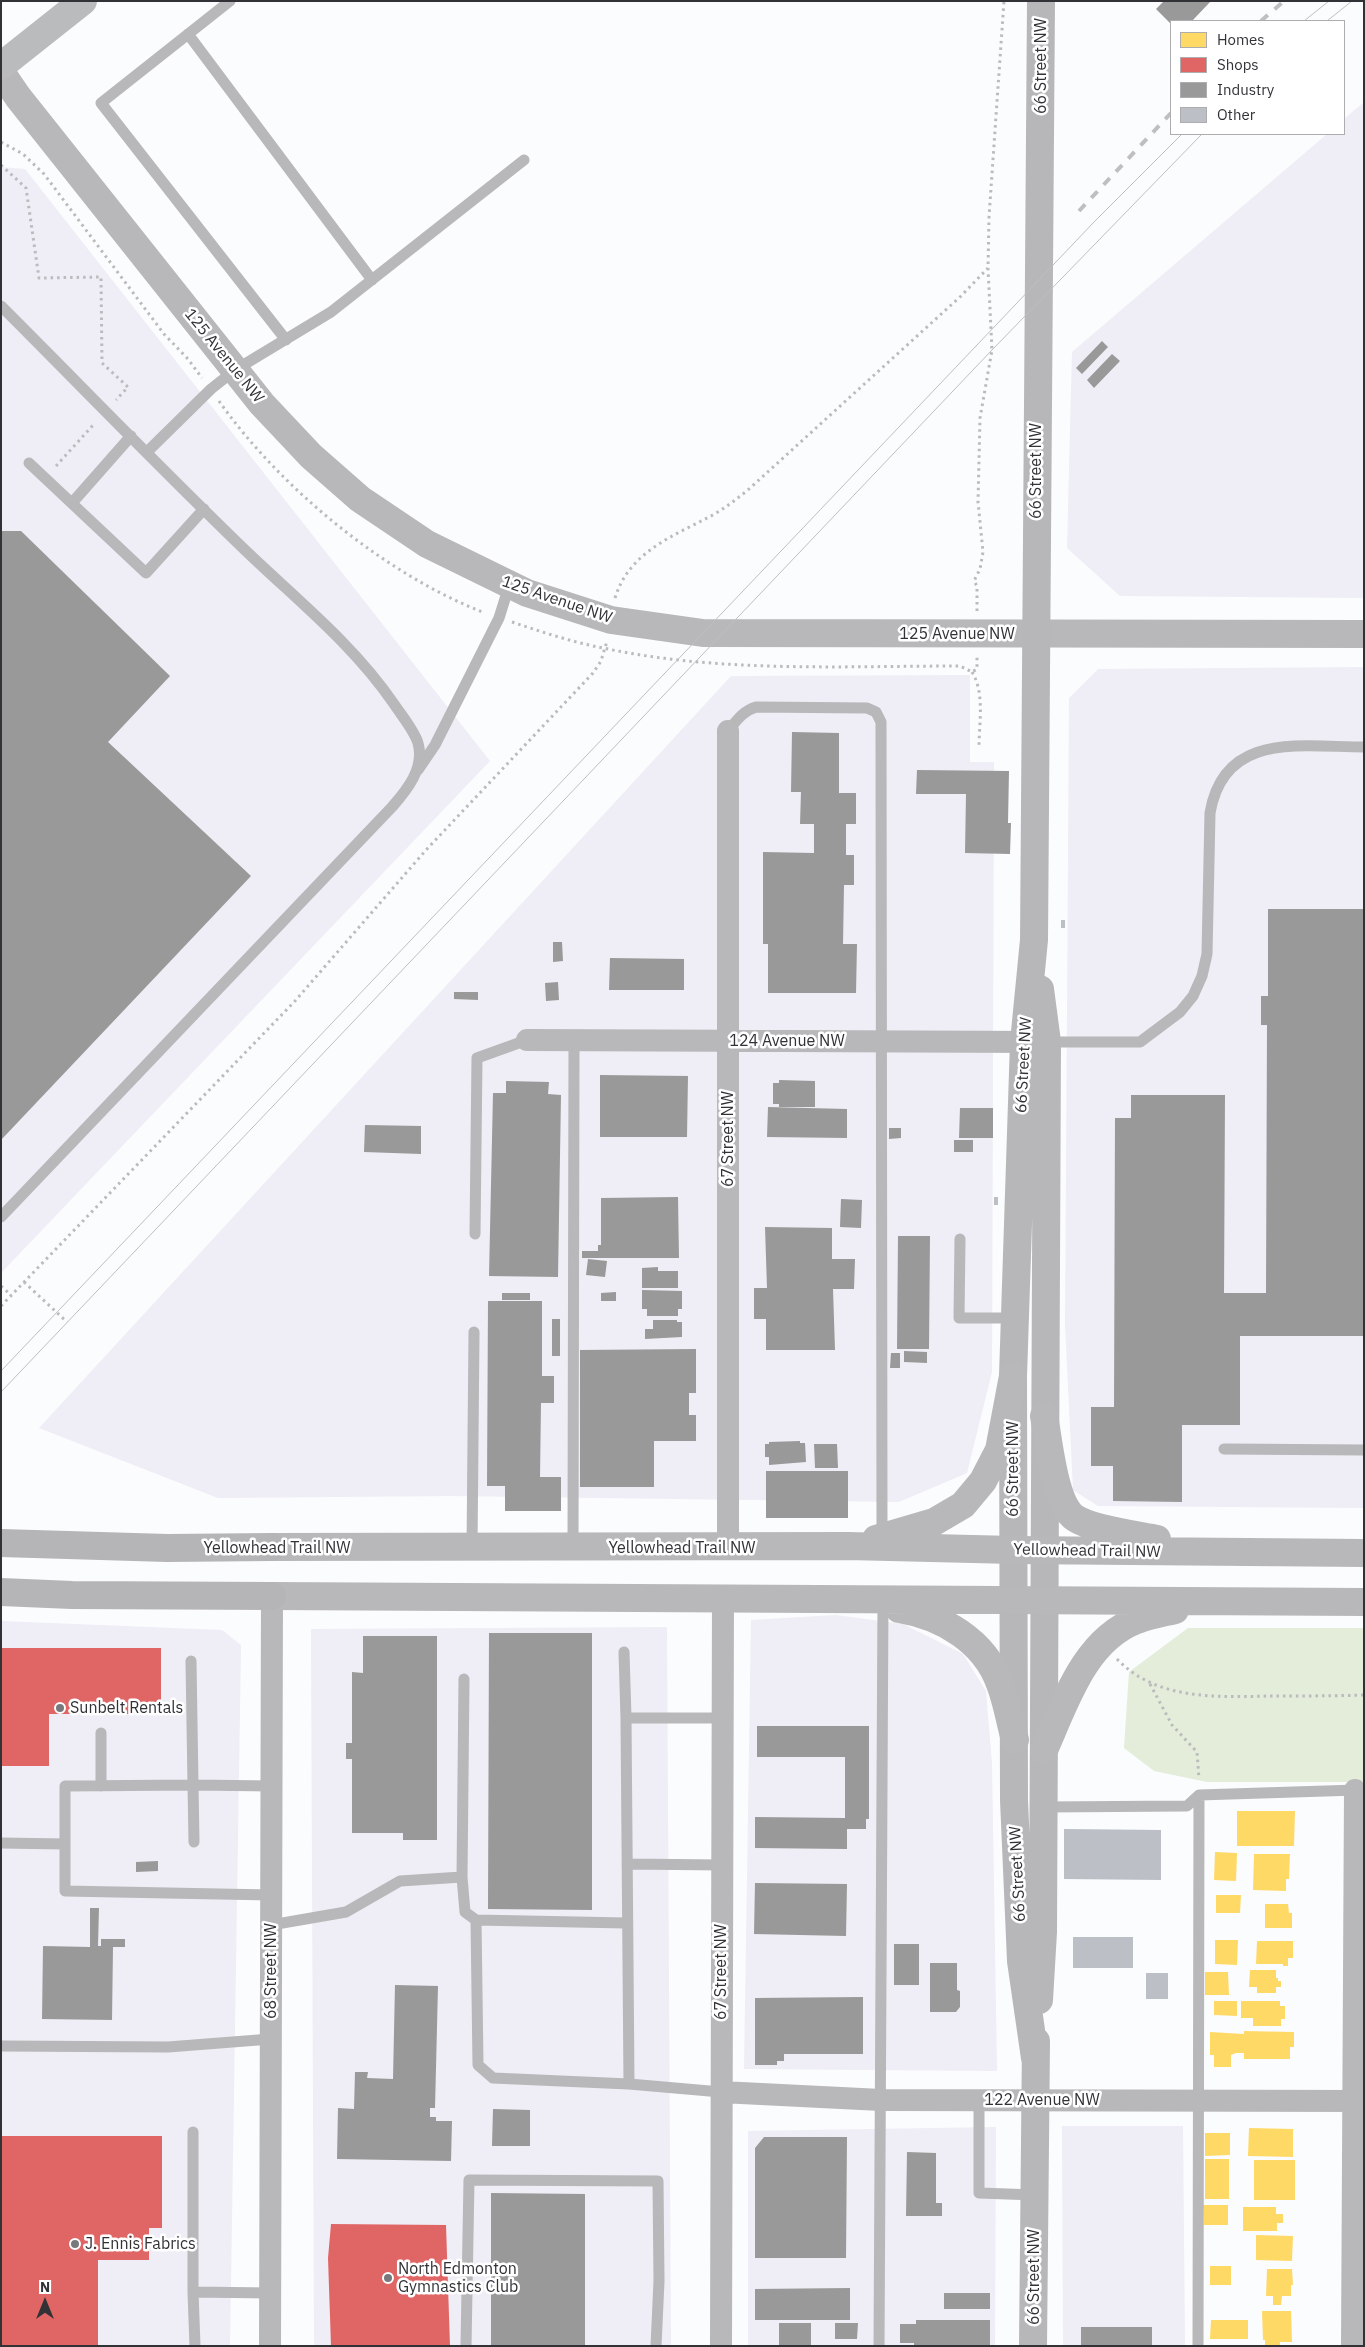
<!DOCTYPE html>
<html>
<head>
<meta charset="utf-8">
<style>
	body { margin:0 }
	#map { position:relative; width:1365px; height:2347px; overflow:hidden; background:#fbfcfe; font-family:"IBM Plex Sans",sans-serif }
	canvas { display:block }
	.frame { position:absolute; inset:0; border:2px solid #313236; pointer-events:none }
	.legend { position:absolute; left:1170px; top:20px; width:175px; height:115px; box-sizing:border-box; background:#fff; border:1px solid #adadaf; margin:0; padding:6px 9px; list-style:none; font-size:15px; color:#313236 }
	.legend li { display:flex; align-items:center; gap:10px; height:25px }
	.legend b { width:25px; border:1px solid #adadaf }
	.north { position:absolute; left:20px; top:2277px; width:50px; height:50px; -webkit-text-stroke:4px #fff; paint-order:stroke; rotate:0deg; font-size:14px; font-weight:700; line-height:20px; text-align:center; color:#313236 }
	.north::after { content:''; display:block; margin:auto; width:18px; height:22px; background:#313236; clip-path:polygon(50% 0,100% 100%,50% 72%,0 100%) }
</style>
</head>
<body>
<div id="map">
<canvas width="1365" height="2347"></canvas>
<div class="frame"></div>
<ul class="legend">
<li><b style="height:14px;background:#ffd966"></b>Homes</li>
<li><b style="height:14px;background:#e06666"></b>Shops</li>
<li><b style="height:14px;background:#999"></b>Industry</li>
<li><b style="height:14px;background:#bdbfc6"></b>Other</li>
</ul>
<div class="north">N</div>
</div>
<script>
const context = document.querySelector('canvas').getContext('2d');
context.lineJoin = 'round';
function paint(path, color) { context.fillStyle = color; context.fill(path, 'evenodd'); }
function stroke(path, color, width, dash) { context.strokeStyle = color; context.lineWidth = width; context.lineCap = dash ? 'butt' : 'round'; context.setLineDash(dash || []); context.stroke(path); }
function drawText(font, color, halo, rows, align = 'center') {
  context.font = font + ' "IBM Plex Sans",sans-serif'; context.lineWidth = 5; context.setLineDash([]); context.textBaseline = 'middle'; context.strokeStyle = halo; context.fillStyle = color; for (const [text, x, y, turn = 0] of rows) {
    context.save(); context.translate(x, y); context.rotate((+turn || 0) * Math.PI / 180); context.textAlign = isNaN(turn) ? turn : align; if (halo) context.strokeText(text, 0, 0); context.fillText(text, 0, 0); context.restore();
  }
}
paint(new Path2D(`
	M1364,102V598L1120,596L1067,548L1072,352L1327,134H1344V119Z
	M1,167L25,169L490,761L1,1273Z
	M1364,667V1508L1098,1506L1073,1490L1065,1324L1069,698L1098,669Z
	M970,675V762H994L992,1372L967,1473L899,1502L451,1496L218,1498L39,1428L731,676Z
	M836,1615L903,1624L963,1654L986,1691L992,1764L997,2071L744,2069L751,1620Z
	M1,1621L222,1630L241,1645L230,2346H1Z
	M667,1627L671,2346H314L311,1629Z
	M1062,2126H1183L1185,2346H1063Z
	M996,2127L995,2346H748V2131Z`), '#efedf5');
paint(new Path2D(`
	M1188,1628H1364V1782H1207L1154,1771L1124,1748L1129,1672Z`), '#e3edd9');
paint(new Path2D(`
	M1237,1811H1295L1294,1846H1237Z
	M1215,1852L1237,1853L1236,1881L1214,1880Z
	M1254,1854H1290L1289,1879H1286V1891L1253,1890Z
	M1216,1895H1241L1240,1913H1216Z
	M1265,1904H1288L1289,1913H1292V1928H1265Z
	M1215,1940H1238L1237,1965L1215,1964Z
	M1257,1941H1293V1958H1288V1966H1283V1964H1256Z
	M1250,1970H1276V1978H1278V1981H1281V1987H1276V1993H1257V1987H1249Z
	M1205,1972H1228L1229,1995H1205Z
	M1214,2001H1237V2016L1214,2015Z
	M1241,2001H1280V2006H1285V2019H1281V2026H1253V2018H1241Z
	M1244,2031L1294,2032V2047H1290V2059H1244V2053H1236L1231,2055V2067H1214V2055H1210V2032L1244,2034Z
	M1249,2128L1293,2129V2157L1248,2156Z
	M1205,2133H1230V2155L1205,2156Z
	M1205,2159H1229V2199H1205Z
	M1254,2160H1295V2200H1254Z
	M1203,2205H1228V2225H1204Z
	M1243,2207H1276V2214H1283V2223H1277V2231H1243Z
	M1256,2235L1293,2236L1292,2261L1256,2260Z
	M1210,2266H1231V2285H1210Z
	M1267,2269H1292L1293,2285H1291V2296H1282L1281,2305H1273V2296H1266Z
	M1262,2311H1291L1292,2342H1280V2346H1265V2340H1263Z
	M1211,2320H1248V2339H1210Z`), '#ffd966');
paint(new Path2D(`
	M1,1648H161V1714H49V1766H1Z
	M1,2136H162V2228H149V2260H98V2346H1Z
	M331,2224L446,2225L450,2346H331L328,2258Z`), '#e06666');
paint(new Path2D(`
	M1164,1H1211L1192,21H1171V24L1156,9Z
	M1102,341L1108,347L1082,374L1076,368Z
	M1112,354L1120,361L1094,388L1087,380Z
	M1,531H21L170,676L108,742L251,876L1,1140Z
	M792,732L839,733V793H856V824H846V855H854V885H844L843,944H857L856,993H768V944H763V852L814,853V824H800L801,792H791Z
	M917,770L1009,771L1008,823H1011L1010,854L965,853L966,794H916Z
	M1268,909H1364V1336H1240V1425H1182V1502L1113,1501V1466H1091V1407H1114L1115,1118H1131V1095H1225L1224,1293H1266L1267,1025H1261V996H1268Z
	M553,942H562L563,961L553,962Z
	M610,958L684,959V990H609Z
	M558,982L559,1000L546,1001L545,983Z
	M454,992H478V1000L454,999Z
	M600,1075L688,1076L687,1137H600Z
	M779,1080L815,1081V1107H779V1104H773V1083H779Z
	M506,1081L549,1082L548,1094L561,1095L558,1277L489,1276L493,1093H506Z
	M768,1107L847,1109V1138L767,1137Z
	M960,1108H993V1138H959Z
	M365,1125L421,1126V1154L364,1152Z
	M889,1128H901V1138L889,1139Z
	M954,1140H973V1152H954Z
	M678,1197L679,1258H582V1251H598V1245H601V1198Z
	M841,1199L862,1200L861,1228L840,1227Z
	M765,1227L832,1228V1259H855L854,1289H833L835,1350H766V1319H754V1288H767Z
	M898,1236H930L929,1349H897Z
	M588,1259L607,1261L605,1277L586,1275Z
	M658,1267V1271H678V1288H642V1268Z
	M642,1290L682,1291V1309H678V1316H647V1309H642Z
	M616,1292V1301H601V1293Z
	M502,1293H530V1300H502Z
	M488,1301H542V1376H554V1403H541L540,1477H561V1511H505V1486H487Z
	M552,1319H560V1356H552Z
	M653,1320H677V1322H682V1337L645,1339V1329H653Z
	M696,1349V1393H689V1415H696V1441H654V1487H580V1350Z
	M904,1351L927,1352V1363L904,1362Z
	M891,1353H900V1368H890Z
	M800,1441V1443H805L806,1462L769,1465V1457H765V1444H769V1442Z
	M814,1444H837L838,1468H815Z
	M766,1471H848V1518H766Z
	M489,1633H592V1910L488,1909Z
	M363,1636H437V1840H403V1833H352V1759H346V1743H352V1672L363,1673Z
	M757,1726H869V1819H866V1829H847V1849L755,1848V1817L845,1818V1757H757Z
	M158,1861V1871L136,1872V1862Z
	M755,1883L847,1884L846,1936L754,1934Z
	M90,1908H99L98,1946H101V1939H125V1947H113L112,2020L42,2019L43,1946L90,1947Z
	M894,1944H919V1985H894Z
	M930,1963H957V1990L960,1991V2007L956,2012H930Z
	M395,1985L438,1986L435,2108H430V2117H436V2121H452L451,2161L337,2159L338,2108L354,2109L355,2072H368L367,2078L393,2079Z
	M863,1997V2054H784V2061H777V2065H755V1998Z
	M493,2109L530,2110V2146H492Z
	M764,2137H847L846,2258H755V2148Z
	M907,2152L936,2153V2203H942V2216H906Z
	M491,2193L585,2194V2346H491Z
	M850,2288V2320H755V2289Z
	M944,2293H990V2309H944Z
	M916,2320H990V2346H914V2343H900V2324H916Z
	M779,2323H811V2346H779Z
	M835,2323H858L857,2339H835Z
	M1081,2327H1152V2346H1081Z`), '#999');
paint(new Path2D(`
	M1061,920H1065V928H1061Z
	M994,1197H998V1205H994Z
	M1064,1829L1161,1830V1880L1064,1879Z
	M1073,1937H1133V1968H1073Z
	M1146,1973H1168V1999H1146Z`), '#bdbfc6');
stroke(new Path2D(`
	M1,142L23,154L44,174L164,334L188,359L202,378
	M1,165L26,188L39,278L101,277L102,363L128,387L116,400
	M219,401C280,488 386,575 485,613
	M56,466L95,423
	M615,598C629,552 673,536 711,516C725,508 737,499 749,489L961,296L988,268
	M977,611V586L974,581L980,569L983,552L978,502L980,418L992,350L988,268L989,217L1004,1
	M512,622C542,632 572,642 603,648C720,673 842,666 960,666L972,672L977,669V655
	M972,672C985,693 979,723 979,747
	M24,1282L67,1322
	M1,1286L11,1295
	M1,1306L295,1001L426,850L593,673L601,661L607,641
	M1117,1659C1157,1701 1218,1697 1272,1696C1302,1696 1333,1696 1364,1695
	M1150,1684L1172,1725L1197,1752L1199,1779`), '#bbbbbd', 3, [2.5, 4]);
stroke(new Path2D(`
	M230,1L101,103L286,340
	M188,34L372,280
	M1,306C82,387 162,470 245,550C297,600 353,644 394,704C402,716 414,730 418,743C425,768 407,790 392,807L1,1217
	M147,452L211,389L235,370L331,312L524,160
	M29,463L146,573L204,509
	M72,503L131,436
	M728,731C737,720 743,711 756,707L867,708L876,712L881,722L882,1538
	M418,770L435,745L499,618L509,586
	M1047,1042H1140L1180,1012L1193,996L1202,976L1207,954L1210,813C1224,731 1301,747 1364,747
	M475,1234L477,1058L527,1040
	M960,1239L959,1318H1015
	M1224,1449L1364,1450
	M573,1547L574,1040
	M472,1548L474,1332
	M624,1652L626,1718
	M191,1661L193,1785L272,1786
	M464,1679L462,1877L465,1912L476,1920
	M101,1733V1786
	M1044,1807L1187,1806L1199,1795L1357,1790
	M194,1842L193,1785L65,1786V1891L271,1895
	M1,1843L65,1844
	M627,1864L722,1865
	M626,1923L476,1920L478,2065L493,2078L629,2084
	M271,1925L346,1912L400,1881L462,1877
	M1,2046L168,2047L271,2039
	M721,2092L629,2084L626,1718H723
	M979,2100V2193L1035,2195
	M193,2292V2132
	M195,2346L193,2292L270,2293
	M466,2346L469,2180L658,2181L659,2281L656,2346
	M879,2346L883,1599
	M1198,2346L1199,1795`), '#b8b7b9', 11);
stroke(new Path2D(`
	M527,1040L1041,1042
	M728,1548V731
	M721,2092L881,2100L1364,2101
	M270,2346L272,1596
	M721,2346L723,1598
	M1352,2346L1355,1790`), '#b8b7b9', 22);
stroke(new Path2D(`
	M1,72L18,97L262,404L311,456L360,499L427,544L527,593L611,620L703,633L1364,634`), '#b8b7b9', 28);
stroke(new Path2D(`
	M1039,2000L1043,1932L1047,1042L1040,989
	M1035,2058L1021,1961L1014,1800L1013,1376L1024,1042L1034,940C1036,627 1038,314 1041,1
	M1033,2346L1036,2041`), '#b7b6b8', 28);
stroke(new Path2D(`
	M1,66L83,1`), '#babbbd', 28);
stroke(new Path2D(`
	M1044,1416C1049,1442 1054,1504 1075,1518C1091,1529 1137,1535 1157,1539
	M876,1539L934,1522L963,1505L983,1481L999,1450L1013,1376
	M272,1547L848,1546L1014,1550L1364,1553
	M272,1596L1364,1602
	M899,1609C942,1616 985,1641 1000,1684C1007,1702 1010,1722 1015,1740
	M1044,1750C1065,1703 1084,1640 1137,1620C1149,1615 1162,1613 1175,1610`), '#b8b8ba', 28);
stroke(new Path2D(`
	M1,1543L167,1548L272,1547
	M1,1592L72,1595L272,1596`), '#b5b5b7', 28);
stroke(new Path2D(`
	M1304,21L1329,1
	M1327,21L1352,1
	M1,1371L1094,222L1182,134
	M1,1392L992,350L1202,134`), '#bfbfc1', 1);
stroke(new Path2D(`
	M1261,21L1284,1
	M1079,211L1171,113`), '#bfbfc1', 4, [9, 9]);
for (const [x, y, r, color] of [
	[60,1708,5,"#78797c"],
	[75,2244,5,"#78797c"],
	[388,2278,5,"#78797c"]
]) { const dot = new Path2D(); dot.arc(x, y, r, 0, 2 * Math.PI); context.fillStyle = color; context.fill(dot); stroke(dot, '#fff', 2); }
drawText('16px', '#313236', '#fff', [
	["66 Street NW",1041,66,-90],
	["125 Avenue NW",224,356,51],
	["66 Street NW",1036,471,-90],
	["125 Avenue NW",557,600,19],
	["125 Avenue NW",957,634],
	["124 Avenue NW",787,1041],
	["66 Street NW",1024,1065,-87],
	["67 Street NW",728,1139,-90],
	["66 Street NW",1013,1469,-90],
	["Yellowhead Trail NW",277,1548],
	["Yellowhead Trail NW",682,1548],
	["Yellowhead Trail NW",1087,1551,1],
	["66 Street NW",1018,1874,-93],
	["68 Street NW",271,1971,-90],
	["67 Street NW",721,1972,-90],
	["122 Avenue NW",1042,2100],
	["66 Street NW",1034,2277,-90]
]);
drawText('16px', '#313236', '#fff', [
	["Sunbelt Rentals",70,1708],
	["J. Ennis Fabrics",85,2244],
	["North Edmonton",398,2269],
	["Gymnastics Club",398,2287]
], 'left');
</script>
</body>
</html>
